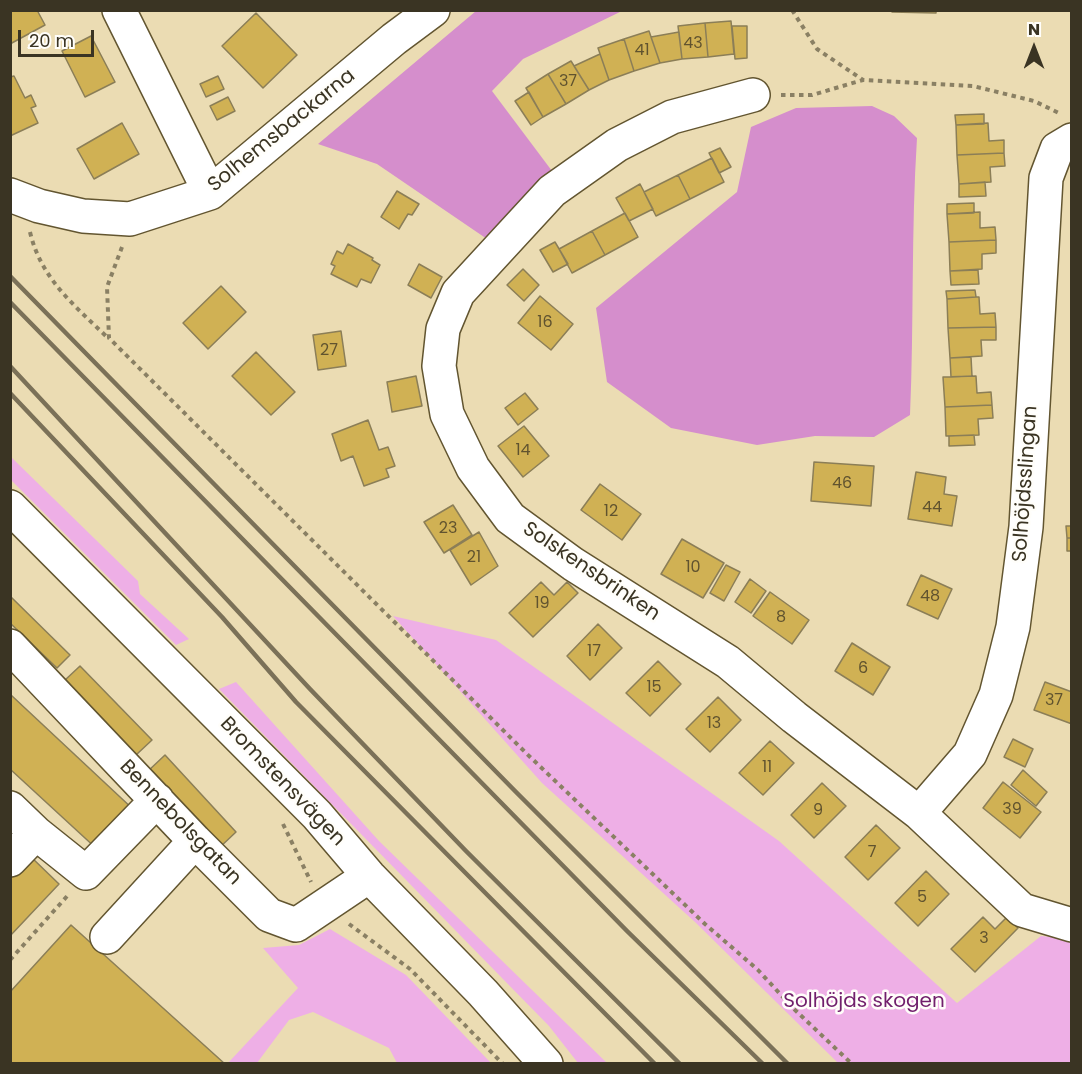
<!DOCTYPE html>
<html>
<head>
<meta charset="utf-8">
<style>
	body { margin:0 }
	#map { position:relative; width:1082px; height:1074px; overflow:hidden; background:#ebdcb3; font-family:Poppins,sans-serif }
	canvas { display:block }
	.frame { position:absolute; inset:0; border:12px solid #3a3423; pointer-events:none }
	.north { position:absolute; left:1004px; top:18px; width:60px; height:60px; -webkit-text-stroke:4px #fffefa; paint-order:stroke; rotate:0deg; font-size:16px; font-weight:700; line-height:24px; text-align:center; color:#3a3423 }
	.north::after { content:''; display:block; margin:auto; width:21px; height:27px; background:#3a3423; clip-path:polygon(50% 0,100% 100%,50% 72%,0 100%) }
	.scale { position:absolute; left:18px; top:30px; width:76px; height:27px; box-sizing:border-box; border:3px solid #3a3423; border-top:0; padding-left:8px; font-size:18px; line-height:21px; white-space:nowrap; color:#3a3423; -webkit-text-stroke:4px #fffefa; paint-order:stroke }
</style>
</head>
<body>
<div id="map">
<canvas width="1082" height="1074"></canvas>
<div class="frame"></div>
<div class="north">N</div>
<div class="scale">20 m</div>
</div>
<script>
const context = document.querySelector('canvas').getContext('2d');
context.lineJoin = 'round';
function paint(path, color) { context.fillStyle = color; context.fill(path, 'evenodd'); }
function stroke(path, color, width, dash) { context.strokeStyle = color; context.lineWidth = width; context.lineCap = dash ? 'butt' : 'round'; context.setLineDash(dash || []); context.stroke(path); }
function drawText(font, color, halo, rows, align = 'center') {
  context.font = font + ' Poppins,sans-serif'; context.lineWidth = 5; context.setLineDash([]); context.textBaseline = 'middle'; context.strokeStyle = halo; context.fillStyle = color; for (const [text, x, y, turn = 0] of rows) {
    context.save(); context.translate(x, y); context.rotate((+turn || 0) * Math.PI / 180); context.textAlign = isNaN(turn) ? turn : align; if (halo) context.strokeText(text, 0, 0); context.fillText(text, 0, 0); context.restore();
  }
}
paint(new Path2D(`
	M11,457L138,581L140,594L189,639L176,645L11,480Z
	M393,616L496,640L779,841L957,1003L1041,936L1071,939V1063H838L695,922L542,783Z
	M236,682L379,841L607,1063H578L549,1026L219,689Z
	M330,929L406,975L491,1063H397L389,1048L313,1012L289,1020L257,1063H228L298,988L263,948L299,945Z`), '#eeafe6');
paint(new Path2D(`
	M476,11H622L523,59L492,91L552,171L487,239L377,164L318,144Z
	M872,106L894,116L917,138C911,231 914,323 910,415L874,437L815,436L757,445L671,428L607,382L596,308L737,192L751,127L796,108Z`), '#d58ecc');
const building = new Path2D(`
	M10,10H37L45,25L10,44Z
	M892,10H936V13L892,12Z
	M256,13L297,55L263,88L222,46Z
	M731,21L734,54L708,57L705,23Z
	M705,23L708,57L682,59L678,26Z
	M732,26H747V58L735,59Z
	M649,31L660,63L634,71L624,39Z
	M679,32L682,59L660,63L651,37Z
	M91,36L115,82L85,97L62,51Z
	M624,39L634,71L609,80L598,48Z
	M600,54L609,80L589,90L574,66Z
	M571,61L589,90L566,104L548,74Z
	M548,74L566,104L543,117L526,88Z
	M14,76L25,98L31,95L36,106L31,108L38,123L10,136V77Z
	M218,76L224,89L206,97L200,84Z
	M529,92L543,117L531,125L515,101Z
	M228,97L235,111L217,120L210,106Z
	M984,114V124L956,125L955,115Z
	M122,123L139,154L94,179L77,149Z
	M988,123L989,141L1004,140V153L957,155L956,125Z
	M720,148L731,167L719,173L709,153Z
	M1004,153L1005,166L990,167L991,182L959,184L957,155Z
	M712,158L724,182L690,199L678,175Z
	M678,175L690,199L656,216L644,192Z
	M985,182L986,196L959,197V184Z
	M640,184L653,209L629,221L616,198Z
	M397,191L419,204L412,215L408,214L399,229L381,217Z
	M974,203V213L947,214V204Z
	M980,212V228L995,227L996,240L949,242L947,214Z
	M625,213L638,237L605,255L592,231Z
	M592,231L605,255L572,273L559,249Z
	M996,240V253L982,254V269L950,271L949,242Z
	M555,242L568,264L553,272L540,250Z
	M348,244L373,258L372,260L380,265L371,283L361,279L357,287L331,274L335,266L331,264L337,251L343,254Z
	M419,264L442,277L431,298L408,285Z
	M523,269L539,285L524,301L507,285Z
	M978,270L979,284L951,285L950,271Z
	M221,286L246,312L208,349L183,323Z
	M975,290L976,297L947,299L946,291Z
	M540,296L573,324L551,350L518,323Z
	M976,297H979L980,314L995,313L996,327L948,328L947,299Z
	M996,327V340H981L982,356L950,358L948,328Z
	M341,331L346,366L318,370L313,335Z
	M256,352L295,392L271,415L232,376Z
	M971,357L972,376L951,377L950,358Z
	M416,376L422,406L392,412L387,382Z
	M976,376L977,393L991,392L992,405L945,407L943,377Z
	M525,393L538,409L518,425L505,408Z
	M992,405L993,418L978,419L979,435L946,436L945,407Z
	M368,420L379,450L388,447L395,466L386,469L389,477L364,486L353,456L341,461L332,434Z
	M524,426L549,456L523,477L498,446Z
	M974,435L975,445L949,446V436Z
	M814,462L874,466L871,506L811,501Z
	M916,472L946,477L944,494L957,496L952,526L908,519Z
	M600,484L641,514L622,540L581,510Z
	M453,505L472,535L444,553L424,522Z
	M1066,526H1072V538H1067Z
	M479,532L498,566L471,585L450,550Z
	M1067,538H1072V551H1067Z
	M682,539L724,563L703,598L661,574Z
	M726,565L740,572L724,601L710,593Z
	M921,575L952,589L938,619L907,605Z
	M750,579L766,591L751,613L735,602Z
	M541,582L554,595L567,582L578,593L533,637L509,613Z
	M770,592L809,620L792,644L753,616Z
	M10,596L70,655L57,668L10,623Z
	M598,624L622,648L590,680L567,656Z
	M852,643L890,667L873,695L835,671Z
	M658,661L681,684L650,716L626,693Z
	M80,666L152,740L136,755L64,681Z
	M1045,682L1072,692V724L1034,710Z
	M11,695L135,811L98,850L10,769Z
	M718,697L741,720L710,752L686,729Z
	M1013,739L1033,749L1025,767L1004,757Z
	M770,741L794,763L763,795L739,773Z
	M165,755L236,832L218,849L147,772Z
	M1023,770L1047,792L1036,806L1011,785Z
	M1003,782L1041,812L1020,838L983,808Z
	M822,783L846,806L814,838L791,815Z
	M876,825L900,848L868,880L845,857Z
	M29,855L59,884L10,936V875Z
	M926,871L949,894L918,926L895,903Z
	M983,917L995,929L1007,917L1018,928L975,972L951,949Z
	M71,925L225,1064H10V992Z`);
paint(building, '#d0b154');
stroke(building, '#8b7e57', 1.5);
const minor = new Path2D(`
	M119,10L210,193
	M753,95L672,117L617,145L552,191L458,293L443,329L439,366L447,414L473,468L510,518L573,564L728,662L794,717L919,813L1022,910L1072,925
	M10,195L39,206L83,216L130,219L210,193L394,39L433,10
	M10,507L317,815L369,876L483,993L546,1064
	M10,646L195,841L269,915L296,925L369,876
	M10,808L36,833L86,873L157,800
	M919,813L970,754L996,695L1013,627L1026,527L1046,178L1057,149L1072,140
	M10,860L36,833
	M107,937L195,841`);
stroke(minor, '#625530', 36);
stroke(new Path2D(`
	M792,10L817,49L863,80
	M781,95H812L863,80L973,86L1034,101L1061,114
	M30,232C41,279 75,306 108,338
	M122,247L107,287L109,338L527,754L705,924L758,970L794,1009L852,1064
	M283,824L311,882
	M349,924L410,969L503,1064
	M10,960L69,894`), '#8a8064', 4, [4.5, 4.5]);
stroke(minor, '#fff', 33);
stroke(new Path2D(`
	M10,276L516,792L788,1064
	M10,302L627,931L763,1064
	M10,366L310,689L466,851L680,1064
	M10,393L222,617L296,702L655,1064`), '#7b7158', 4.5);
drawText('16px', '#60532f', null, [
	["43",693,44],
	["41",642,51],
	["37",568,82],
	["16",545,323],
	["27",329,351],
	["14",523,451],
	["46",842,484],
	["44",932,508],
	["12",611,512],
	["23",448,529],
	["21",474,558],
	["10",693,568],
	["48",930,597],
	["19",542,604],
	["8",781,618],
	["17",594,652],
	["6",863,669],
	["15",654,688],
	["37",1054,701],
	["13",714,724],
	["11",767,768],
	["39",1012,810],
	["9",818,811],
	["7",872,853],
	["5",922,898],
	["3",984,939]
]);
drawText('20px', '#3a3423', '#fffefa', [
	["Solhemsbackarna",282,131,-39],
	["Solhöjdsslingan",1026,484,-86],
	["Solskensbrinken",591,572,34],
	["Bromstensvägen",282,782,46],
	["Bennebolsgatan",180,823,46]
]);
drawText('20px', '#711f6c', '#fffefa', [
	["Solhöjds skogen",864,1002]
]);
</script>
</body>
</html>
